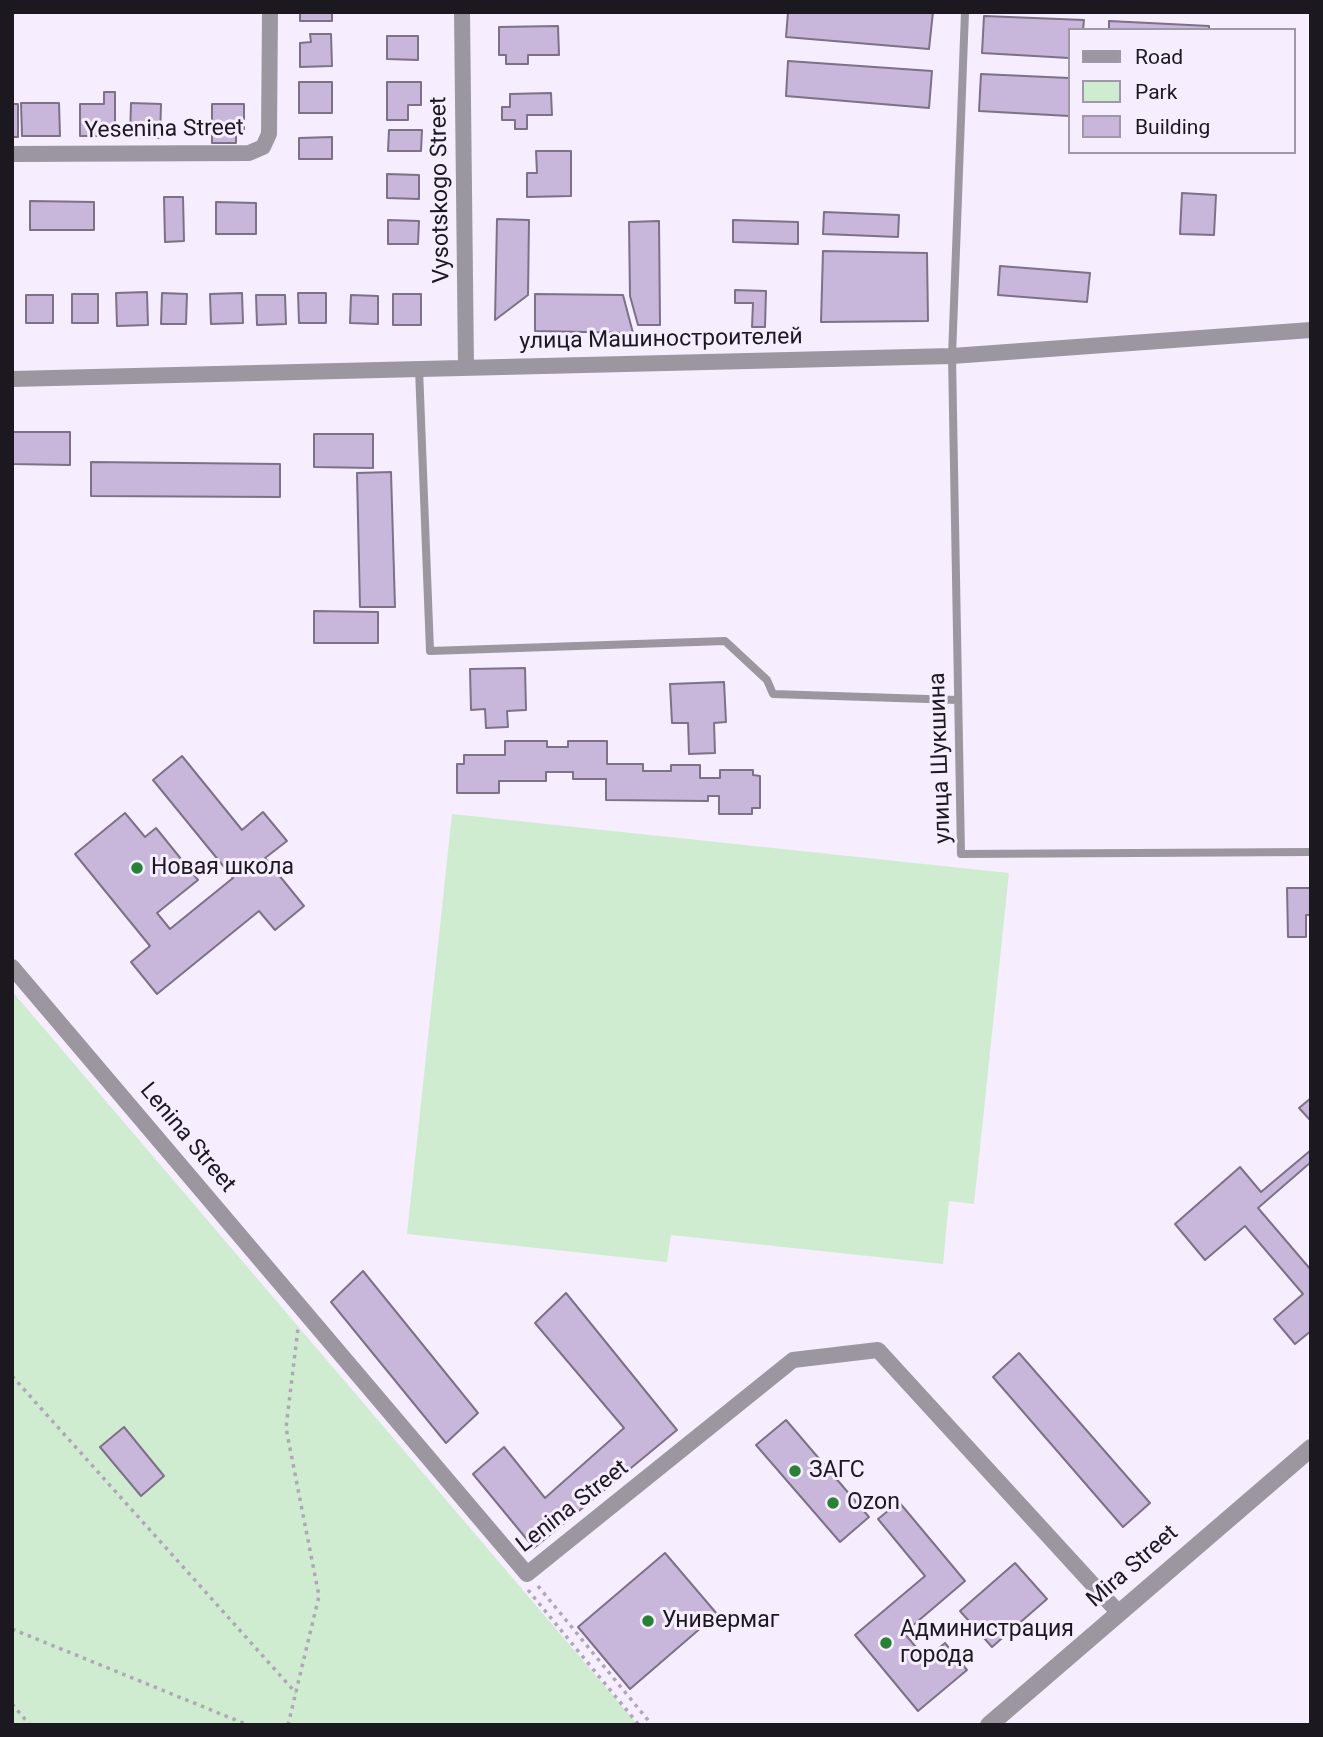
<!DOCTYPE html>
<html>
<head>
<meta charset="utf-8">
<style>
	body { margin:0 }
	#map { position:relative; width:1323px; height:1737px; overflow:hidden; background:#f6edff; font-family:Roboto,sans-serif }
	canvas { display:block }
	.frame { position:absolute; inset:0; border:14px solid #1c1820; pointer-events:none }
	.legend { position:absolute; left:1068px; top:28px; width:228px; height:126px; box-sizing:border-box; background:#f6edff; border:2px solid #9f98a6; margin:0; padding:9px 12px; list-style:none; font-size:21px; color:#1c1820 }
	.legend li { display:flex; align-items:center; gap:14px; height:35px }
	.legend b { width:35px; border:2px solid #9f98a6 }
</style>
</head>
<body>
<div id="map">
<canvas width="1323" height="1737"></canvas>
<div class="frame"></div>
<ul class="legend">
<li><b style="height:9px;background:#9b96a0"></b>Road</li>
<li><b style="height:19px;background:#d0ecd0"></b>Park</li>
<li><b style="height:19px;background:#c9b7db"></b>Building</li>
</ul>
</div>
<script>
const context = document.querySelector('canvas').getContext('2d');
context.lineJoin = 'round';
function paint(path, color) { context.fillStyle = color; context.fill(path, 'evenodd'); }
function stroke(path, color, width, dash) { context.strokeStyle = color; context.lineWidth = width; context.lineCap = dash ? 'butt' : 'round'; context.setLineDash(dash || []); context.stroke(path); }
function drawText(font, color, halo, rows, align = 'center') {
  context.font = font + ' Roboto,sans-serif'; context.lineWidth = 6; context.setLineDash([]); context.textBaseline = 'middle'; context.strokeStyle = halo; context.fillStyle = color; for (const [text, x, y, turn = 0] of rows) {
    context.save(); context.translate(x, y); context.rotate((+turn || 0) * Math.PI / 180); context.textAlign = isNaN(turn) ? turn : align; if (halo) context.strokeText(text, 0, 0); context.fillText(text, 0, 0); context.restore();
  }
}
paint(new Path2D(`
	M452,814L1009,873L974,1204L949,1201L943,1264L671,1235L667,1262L407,1234Z
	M12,991L638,1725H12Z`), '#d0ecd0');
const building = new Path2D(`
	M300,12H332V21H300Z
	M788,12H933L929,49L786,37Z
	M984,16L1084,20L1083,30H1069V58L982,53Z
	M1109,21L1209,26V30H1109Z
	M558,26L559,55H528V64H506V55H499V27Z
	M310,34H331L332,66L300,67V43L311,42Z
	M387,36H418V60L387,59Z
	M788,61L932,71L929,108L786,96Z
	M981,74L1069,78V116L979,111Z
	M299,82H332V113H299Z
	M387,82H421V105H408V120H387Z
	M104,92H115V128H111V136H80V104H104Z
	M551,93L552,115H527V129H515V120H502V107H510V94Z
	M21,103H59L60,136H22Z
	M131,103L161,104L160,138L130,137Z
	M12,104H18V137H12Z
	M212,104H244V133H236V143H212Z
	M389,130H422L421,151H388Z
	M332,137V159H299V138Z
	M536,151H571V196L527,197V173H537Z
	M387,174L419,175V199L387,198Z
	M1182,193L1216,195L1214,235L1180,234Z
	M164,197H183L184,241L165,242Z
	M30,201L94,202V230H30Z
	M216,202L256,203V234H216Z
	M824,212L899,215L898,237L823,234Z
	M497,219L529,220L528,295L495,320Z
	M388,220L419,221L418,244H388Z
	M733,220L798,222V244L733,242Z
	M659,221L660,325H638L630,296L629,222Z
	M823,251L927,253L928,321L821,322Z
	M1000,266L1090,273L1087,302L998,295Z
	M735,290L766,291L765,327H752L753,303H735Z
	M147,292L148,325L117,326L116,293Z
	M162,293L187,294L186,324H161Z
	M242,293L243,323L211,324L210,294Z
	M298,293H326V323H299Z
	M72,294H98V323H72Z
	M393,294H421V325H393Z
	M535,294L623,295L633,333L535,331Z
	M26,295H53V323H26Z
	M256,295H285L286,324L257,325Z
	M351,295L378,296V324L350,323Z
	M12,432H70V465L12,464Z
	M314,434H373V468L314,467Z
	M91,462L280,464V497L91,496Z
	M391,472L395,607H360L357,473Z
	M314,611L378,612V643H314Z
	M525,668L526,710L507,711L508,727L486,728L485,709L471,710L470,669Z
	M724,682L726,722L714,723L715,753L689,754L688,723H672L670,684Z
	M505,741H547V747H568V741H607V764H643V771H671V765H700V778H720V770H753V775L760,776V808H752V814H719V796H708V801L606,800V779H573V772H546V781H499V793H457V764H464V755H505Z
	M182,756L242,830L263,812L287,841L265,858L304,906L275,930L259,911L157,994L131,962L150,946L75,854L125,813L145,837L156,828L198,880L157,913L170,929L233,878L153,780Z
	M1287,888H1311V915H1306V937H1288Z
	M1311,1098V1121L1299,1108Z
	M1311,1150V1162L1258,1208L1311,1270V1331L1295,1344L1274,1319L1303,1294L1245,1226L1205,1260L1175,1224L1240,1167L1261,1192Z
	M363,1271L478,1413L446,1443L331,1302Z
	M566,1293L677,1430L534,1548L473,1474L504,1447L545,1498L624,1428L535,1323Z
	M1019,1353L1150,1503L1123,1527L993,1377Z
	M786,1420L869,1517L840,1542L756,1445Z
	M124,1427L164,1476L141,1496L100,1447Z
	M899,1502L965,1581L904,1633L926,1659L945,1643L967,1670L918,1711L855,1635L925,1576L878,1519Z
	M665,1553L717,1614L630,1689L578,1627Z
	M1015,1563L1047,1599L992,1647L960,1611Z`);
paint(building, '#c9b7db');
stroke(building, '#7c7186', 2);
stroke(new Path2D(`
	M12,1376L296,1693
	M538,1586L652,1725
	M528,1590L639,1725
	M12,1629L248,1725
	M12,1704L30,1725
	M288,1725L319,1596L286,1428L298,1328`), '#aea7b6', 3.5, [3.5, 5]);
stroke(new Path2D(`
	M965,12L952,356L961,854L1311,852
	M419,369L430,651L725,641L767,680L773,694L958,700`), '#9b96a0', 8);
stroke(new Path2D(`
	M462,12L466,367
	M12,154L249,153L263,147L269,134L270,12
	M12,379L952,356L1311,330
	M12,967L527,1574L793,1360L878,1350L1118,1612`), '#9b96a0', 16);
stroke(new Path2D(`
	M989,1725L1311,1448`), '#9b96a0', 18);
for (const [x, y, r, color] of [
	[137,868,7,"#278333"],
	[795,1471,7,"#278333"],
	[833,1503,7,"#278333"],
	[648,1621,7,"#278333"],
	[886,1643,7,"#278333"]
]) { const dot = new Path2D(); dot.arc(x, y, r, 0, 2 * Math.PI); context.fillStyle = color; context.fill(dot); stroke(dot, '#f6edff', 2.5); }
drawText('23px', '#1c1820', '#f6edff', [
	["Yesenina Street",164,130,-1],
	["Vysotskogo Street",441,190,-91],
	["улица Машиностроителей",661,340,-1],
	["улица Шукшина",941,758,-92],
	["Lenina Street",187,1138,50],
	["Lenina Street",573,1507,-38],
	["Mira Street",1133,1567,-41]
]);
drawText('23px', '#1c1820', '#f6edff', [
	["Новая школа",151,868],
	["ЗАГС",809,1471],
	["Ozon",847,1503],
	["Универмаг",662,1621],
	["Администрация",900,1630],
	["города",900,1656]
], 'left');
</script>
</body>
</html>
